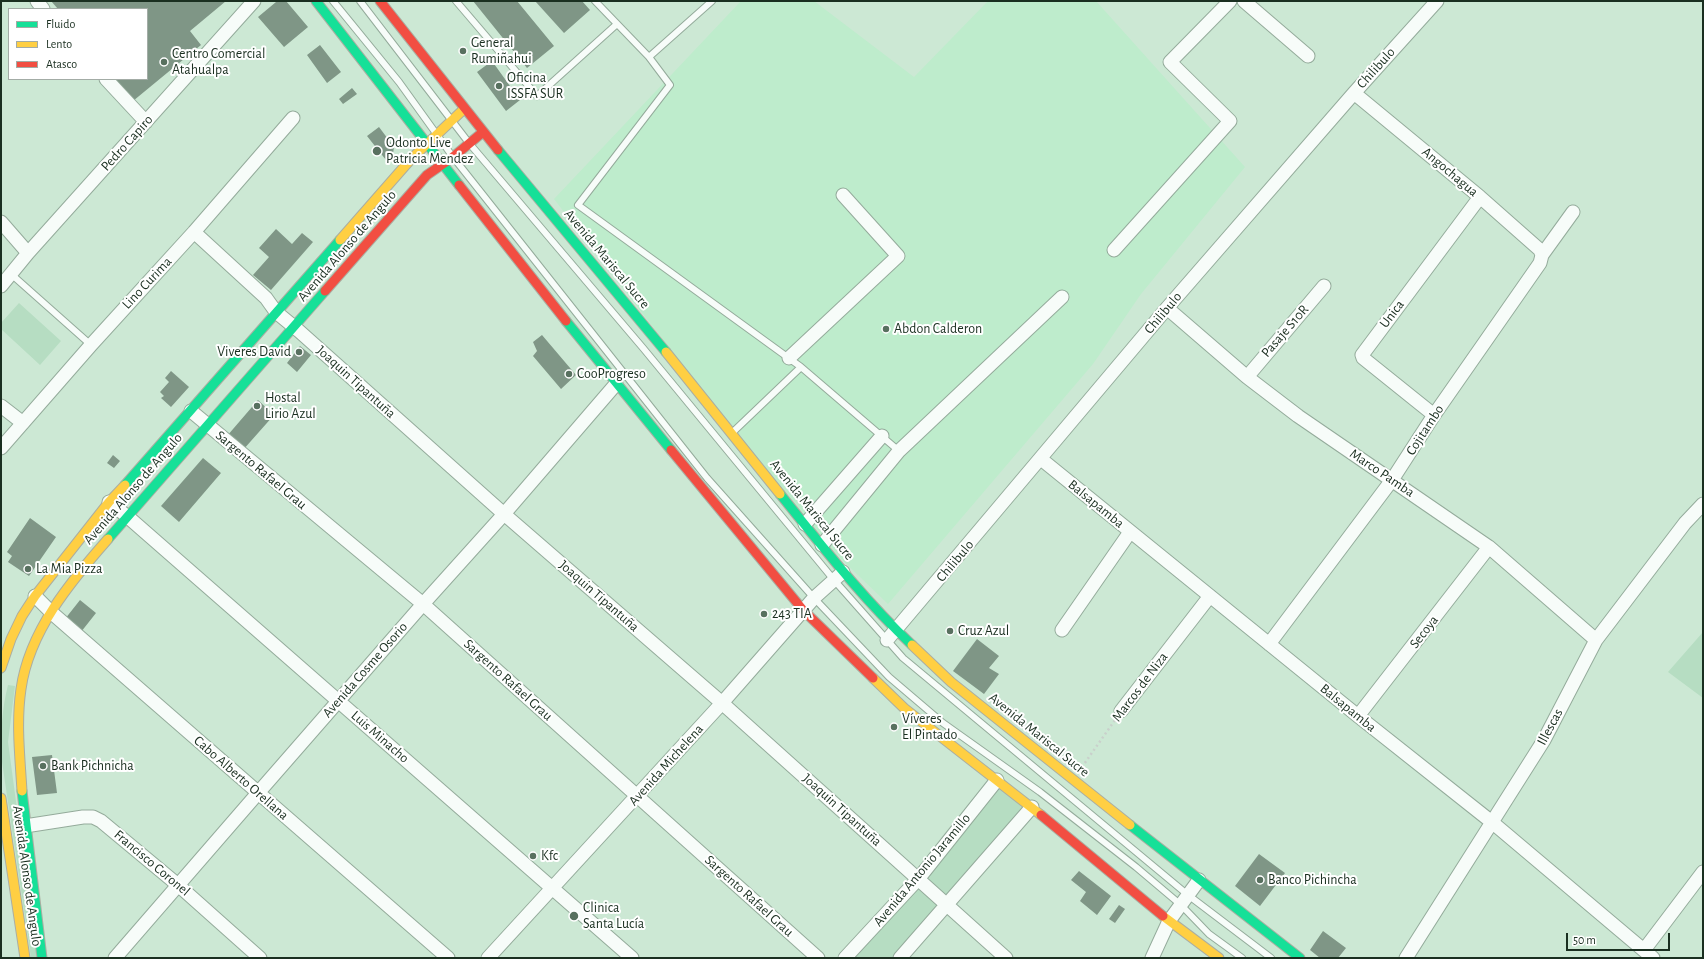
<!DOCTYPE html>
<html>
<head>
<meta charset="utf-8">
<style>
	body { margin:0 }
	#map { position:relative; width:1704px; height:959px; overflow:hidden; background:#cce8d4; font-family:"Alegreya Sans",sans-serif }
	canvas { display:block }
	.frame { position:absolute; inset:0; border:2px solid #1a2f20; pointer-events:none }
	.legend { position:absolute; left:8px; top:8px; width:140px; height:72px; box-sizing:border-box; background:#fff; border:1px solid #a3aca6; margin:0; padding:5px 7px; list-style:none; font-size:12px; color:#1a2f20 }
	.legend li { display:flex; align-items:center; gap:8px; height:20px }
	.legend b { width:20px; border:1px solid #a3aca6 }
	.scale { position:absolute; left:1566px; top:933px; width:104px; height:18px; box-sizing:border-box; border:2px solid #1a2f20; border-top:0; padding-left:5px; font-size:12px; line-height:14px; white-space:nowrap; color:#1a2f20; -webkit-text-stroke:3px #fff; paint-order:stroke }
</style>
</head>
<body>
<div id="map">
<canvas width="1704" height="959"></canvas>
<div class="frame"></div>
<ul class="legend">
<li><b style="height:5px;background:#16e098"></b>Fluido</li>
<li><b style="height:5px;background:#ffcf43"></b>Lento</li>
<li><b style="height:5px;background:#f24e42"></b>Atasco</li>
</ul>
<div class="scale">50 m</div>
</div>
<script>
const context = document.querySelector('canvas').getContext('2d');
context.lineJoin = 'round';
function paint(path, color) { context.fillStyle = color; context.fill(path, 'evenodd'); }
function stroke(path, color, width, dash) { context.strokeStyle = color; context.lineWidth = width; context.lineCap = dash ? 'butt' : 'round'; context.setLineDash(dash || []); context.stroke(path); }
function drawText(font, color, halo, rows, align = 'center') {
  context.font = font + ' "Alegreya Sans",sans-serif'; context.lineWidth = 4; context.setLineDash([]); context.textBaseline = 'middle'; context.strokeStyle = halo; context.fillStyle = color; for (const [text, x, y, turn = 0] of rows) {
    context.save(); context.translate(x, y); context.rotate((+turn || 0) * Math.PI / 180); context.textAlign = isNaN(turn) ? turn : align; if (halo) context.strokeText(text, 0, 0); context.fillText(text, 0, 0); context.restore();
  }
}
paint(new Path2D(`
	M741,1H814L914,77L988,1H1096L1245,167L1141,294L1093,364L888,604L805,524L554,199Z`), '#beeccc');
paint(new Path2D(`
	M19,303L61,341L40,365L1,329V323Z
	M1703,632V698L1668,672Z
	M8,685L15,686L8,742L37,958H31L1,755C1,731 2,708 8,685Z
	M997,780L1032,807L900,958H845Z`), '#b6ddc2');
paint(new Path2D(`
	M51,1H226L190,31L201,45L133,101L115,79H147V9H58Z
	M286,1L308,27L284,47L258,17L276,2Z
	M473,1H517L554,46L527,68Z
	M535,1H582L590,10L564,33Z
	M320,45L341,72L327,83L307,55Z
	M492,61L520,100L506,111L477,72Z
	M352,88L357,94L343,104L339,99Z
	M379,127L394,147L393,154L386,160L367,136Z
	M276,229L292,244L302,233L313,242L271,290L253,275L269,257L259,248Z
	M542,335L576,375L561,389L533,356L537,351L533,342Z
	M300,346L311,355L297,372L287,363Z
	M171,371L189,387L171,407L161,398L164,396L160,392L169,382L165,378Z
	M258,400L274,415L243,450L227,436Z
	M113,455L120,461L114,468L107,463Z
	M203,458L221,473L179,522L161,506Z
	M30,518L56,537L29,576L8,562L12,556L7,552Z
	M80,600L96,613L81,632L65,619Z
	M977,639L999,656L989,668L999,674L984,694L953,671Z
	M52,755L57,793L37,795L32,757Z
	M1259,854L1285,873L1260,906L1235,886Z
	M1079,871L1111,896L1097,915L1080,901L1086,892L1071,880Z
	M1119,905L1125,909L1115,923L1109,919Z
	M1323,931L1346,948L1338,958H1320L1310,950Z`), '#7f9686');
const lane = new Path2D(`
	M333,1L399,82L453,157L707,478L814,598L889,677L943,723L1040,792L1136,867L1181,905L1209,934L1242,958
	M360,1L469,143L643,348L834,580L903,658L1188,895L1271,958
	M456,1L537,96L617,24
	M595,1L649,57L712,1
	M649,57L670,85L578,205L801,367L899,451
	M11,274L91,345
	M734,431L801,367`);
const street = new Path2D(`
	M37,1L43,9
	M1244,1L1308,56
	M106,79L146,122
	M1354,93L1480,197L1540,250L1542,255
	M1,222L28,253
	M194,232L266,298L276,312L299,331L504,514L722,703L1006,958
	M1114,250L1230,121L1170,62L1230,1
	M1,286L28,253L254,1
	M1167,308L1247,377L1298,416L1489,547L1596,640
	M789,358L898,256L843,195
	M1247,377L1324,286
	M1,406L23,423
	M191,411L423,604L818,958
	M1434,415L1363,358L1362,355L1480,197
	M1,448L91,345L194,232L293,118
	M1041,459L1358,716L1493,823L1653,958
	M109,502L128,517L632,958
	M805,524L882,436
	M822,545L899,451L1062,297
	M35,596L52,613L448,958
	M1062,630L1130,532
	M887,640L1167,308L1354,93L1437,1
	M1269,644L1392,480L1434,415L1540,263L1542,255L1573,212
	M1121,711L1210,596
	M1358,716L1489,547
	M25,826L83,817H93L101,821L178,885L260,958
	M1644,950L1703,872
	M115,958L258,793L423,604L504,514L616,384
	M488,958L722,703L814,598L843,572
	M845,958L919,878L997,780
	M900,958L1032,807
	M1152,958L1169,921L1199,880
	M1406,958L1544,740L1596,640L1685,523L1703,504`);
const fast = new Path2D(`
	M316,1L459,185
	M498,150L666,352
	M566,321L671,450
	M125,485L340,240
	M780,494C822,546 863,599 912,645
	M108,539L325,291
	M22,791L42,958
	M1130,825L1300,958`);
const slow = new Path2D(`
	M340,240L411,159L464,109
	M666,352L780,494
	M912,645L951,682L1130,825
	M1,668L11,639L22,616L35,596L109,502L125,485
	M873,678L904,708L1041,815
	M22,791C20,757 16,723 21,689C29,631 71,581 108,539
	M1,798L25,958
	M1163,916L1219,958`);
const jam = new Path2D(`
	M380,1L498,150
	M459,185L566,321
	M325,291L427,175L453,157L483,132
	M671,450L803,610L873,678
	M1041,815L1163,916`);
stroke(lane, '#94ab9b', 8);
stroke(street, '#94ab9b', 15);
stroke(fast, '#abaea2', 11);
stroke(slow, '#abaea2', 11);
stroke(jam, '#abaea2', 11);
stroke(new Path2D(`
	M1082,767L1115,720`), '#c9d0cb', 2.5, [2, 3]);
stroke(lane, '#f7fcf9', 6);
stroke(street, '#f7fcf9', 13);
stroke(fast, '#16e098', 9);
stroke(slow, '#ffcf43', 9);
stroke(jam, '#f24e42', 9);
for (const [x, y, r, color] of [
	[463,51,4,"#58705f"],
	[164,62,4,"#58705f"],
	[499,86,4,"#58705f"],
	[377,151,5,"#58705f"],
	[886,329,4,"#58705f"],
	[299,352,4,"#58705f"],
	[569,374,4,"#58705f"],
	[257,406,4,"#58705f"],
	[28,569,4,"#58705f"],
	[764,614,4,"#58705f"],
	[950,631,4,"#58705f"],
	[894,727,4,"#58705f"],
	[43,766,4,"#58705f"],
	[533,856,4,"#58705f"],
	[1260,880,4,"#58705f"],
	[574,916,5,"#58705f"]
]) { const dot = new Path2D(); dot.arc(x, y, r, 0, 2 * Math.PI); context.fillStyle = color; context.fill(dot); stroke(dot, '#fff', 1.5); }
drawText('14px', '#1a2f20', '#fff', [
	["General",471,43],
	["Rumiñahui",471,59],
	["Centro Comercial",172,54],
	["Atahualpa",172,70],
	["Oficina",507,78],
	["ISSFA SUR",507,94],
	["Odonto Live",386,143],
	["Patricia Mendez",386,159],
	["Abdon Calderon",894,329],
	["Viveres David",291,352,"right"],
	["CooProgreso",577,374],
	["Hostal",265,398],
	["Lirio Azul",265,414],
	["La Mia Pizza",36,569],
	["243 TIA",772,614],
	["Cruz Azul",958,631],
	["Víveres",902,719],
	["El Pintado",902,735],
	["Bank Pichnicha",51,766],
	["Kfc",541,856],
	["Banco Pichincha",1268,880],
	["Clinica",583,908],
	["Santa Lucía",583,924]
], 'left');
drawText('14px', '#1a2f20', '#fff', [
	["Chilibulo",1376,68,-48],
	["Pedro Capiro",127,143,-48],
	["Angochagua",1450,172,40],
	["Avenida Alonso de Angulo",347,246,-49],
	["Avenida Mariscal Sucre",607,259,50],
	["Lino Curima",147,283,-47],
	["Chilibulo",1163,313,-50],
	["Unica",1392,314,-53],
	["Pasaje S10R",1285,331,-49],
	["Joaquin Tipantuña",356,382,42],
	["Cojitambo",1425,430,-57],
	["Sargento Rafael Grau",261,470,40],
	["Marco Pamba",1382,473,34],
	["Avenida Alonso de Angulo",133,489,-49],
	["Balsapamba",1096,504,39],
	["Avenida Mariscal Sucre",812,510,51],
	["Chilibulo",955,561,-50],
	["Joaquin Tipantuña",599,596,41],
	["Secoya",1424,632,-52],
	["Avenida Cosme Osorio",365,670,-49],
	["Sargento Rafael Grau",508,680,42],
	["Marcos de Niza",1140,687,-53],
	["Balsapamba",1348,708,39],
	["Illescas",1550,727,-62],
	["Avenida Mariscal Sucre",1039,735,39],
	["Luis Minacho",380,737,41],
	["Avenida Michelena",666,765,-48],
	["Cabo Alberto Orellana",241,778,41],
	["Joaquin Tipantuña",842,810,42],
	["Francisco Coronel",152,863,40],
	["Avenida Antonio Jaramillo",922,870,-50],
	["Avenida Alonso de Angulo",27,876,82],
	["Sargento Rafael Grau",749,896,42]
]);
</script>
</body>
</html>
